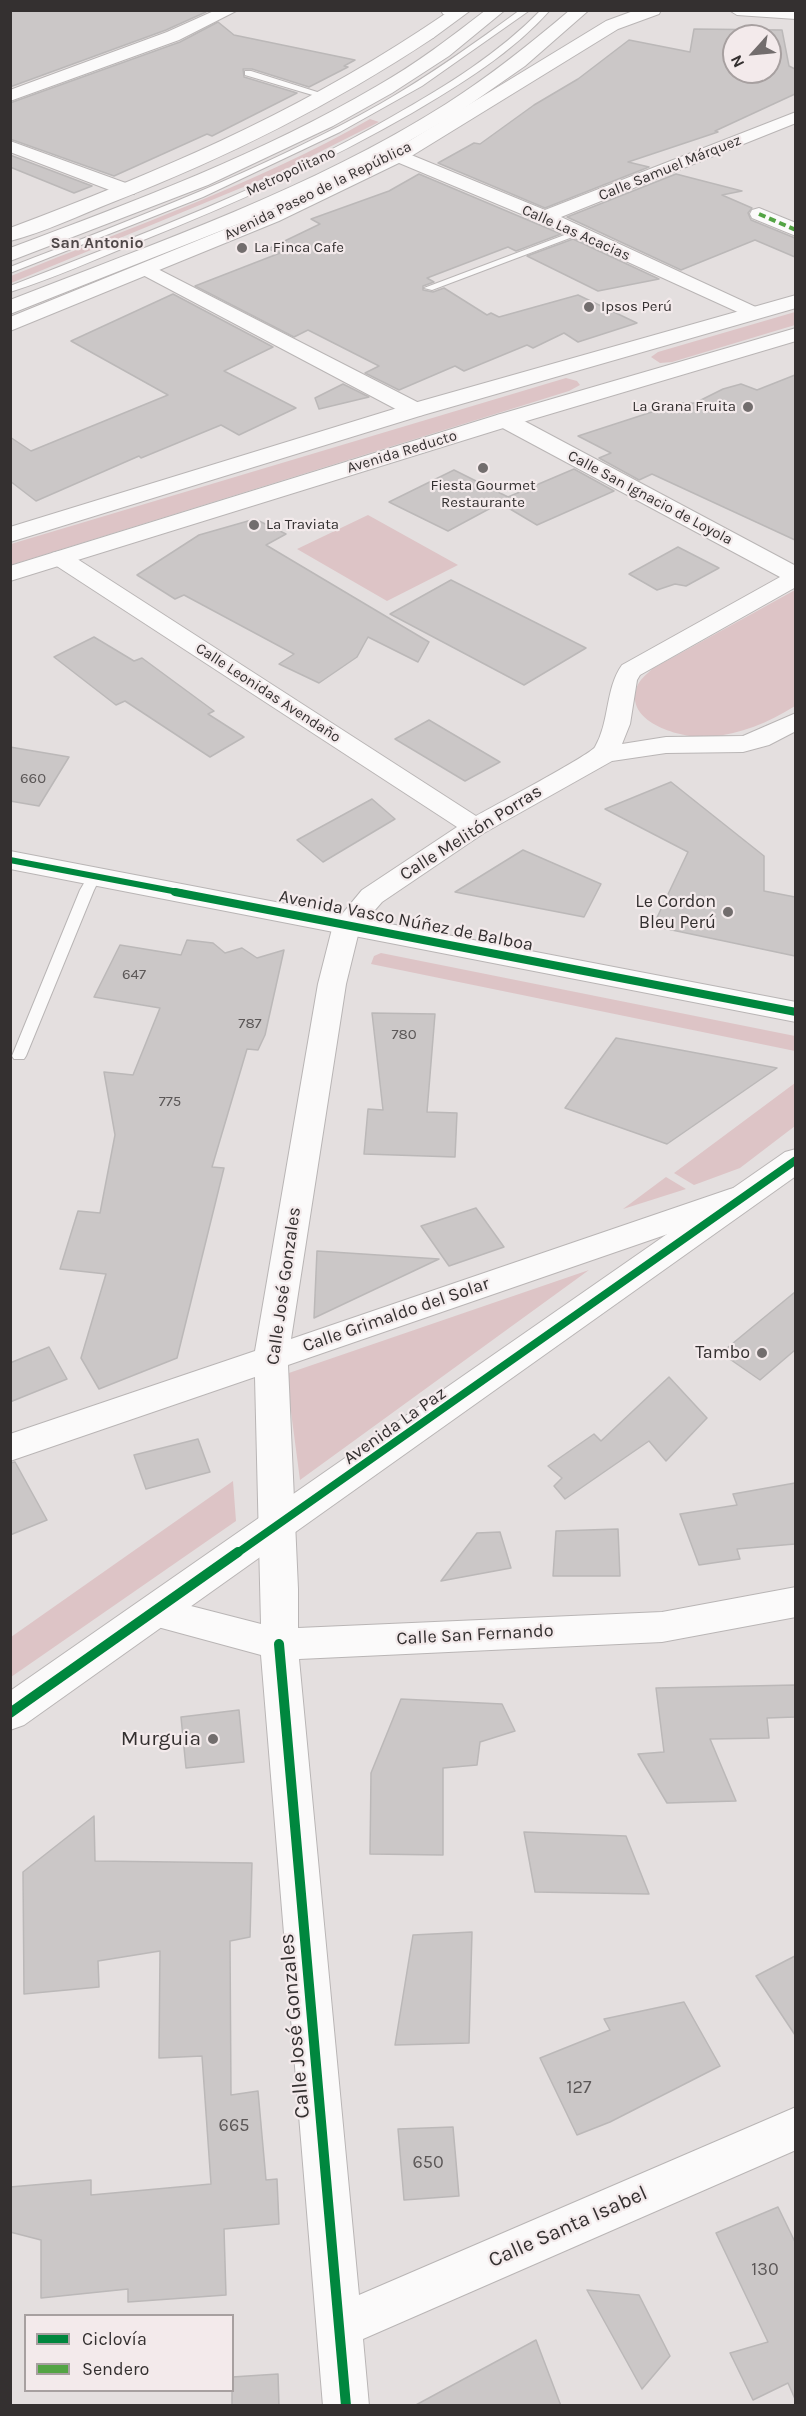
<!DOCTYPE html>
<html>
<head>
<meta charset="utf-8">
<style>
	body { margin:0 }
	#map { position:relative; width:806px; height:2416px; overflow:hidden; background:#e4dfdf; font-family:Karla,sans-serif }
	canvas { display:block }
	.frame { position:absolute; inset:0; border:12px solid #343030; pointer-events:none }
	.legend { position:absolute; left:24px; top:2314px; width:210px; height:78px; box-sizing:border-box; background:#f3eaeb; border:2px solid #a7a0a0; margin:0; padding:8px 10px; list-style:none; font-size:18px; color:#343030 }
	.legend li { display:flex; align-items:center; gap:12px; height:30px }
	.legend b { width:30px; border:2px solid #a7a0a0 }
	.north { position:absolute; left:722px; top:24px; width:60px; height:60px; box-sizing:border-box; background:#f3eaeb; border:2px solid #a7a0a0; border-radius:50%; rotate:243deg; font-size:16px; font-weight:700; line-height:24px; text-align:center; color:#343030 }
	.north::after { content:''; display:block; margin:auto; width:21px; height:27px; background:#726d6d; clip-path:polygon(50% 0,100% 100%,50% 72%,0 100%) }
</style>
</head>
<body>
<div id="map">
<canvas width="806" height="2416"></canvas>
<div class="frame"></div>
<ul class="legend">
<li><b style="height:8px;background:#00873e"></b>Ciclovía</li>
<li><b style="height:8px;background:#53a444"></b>Sendero</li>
</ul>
<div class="north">N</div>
</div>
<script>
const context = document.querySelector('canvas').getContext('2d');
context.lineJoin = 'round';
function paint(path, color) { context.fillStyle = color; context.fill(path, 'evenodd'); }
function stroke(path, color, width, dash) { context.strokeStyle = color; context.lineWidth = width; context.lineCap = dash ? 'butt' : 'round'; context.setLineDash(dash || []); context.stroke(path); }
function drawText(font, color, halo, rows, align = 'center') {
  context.font = font + ' Karla,sans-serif'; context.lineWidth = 4.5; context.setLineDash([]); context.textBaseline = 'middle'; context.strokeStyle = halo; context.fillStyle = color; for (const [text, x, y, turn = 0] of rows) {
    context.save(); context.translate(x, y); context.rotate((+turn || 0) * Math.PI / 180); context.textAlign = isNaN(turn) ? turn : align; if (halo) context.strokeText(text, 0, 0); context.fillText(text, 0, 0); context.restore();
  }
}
paint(new Path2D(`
	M370,119L379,122L282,171L11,283V276C131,227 257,184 370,119Z
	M795,312V325L672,362L660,363L651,357L658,352Z
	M566,378L577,381L580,385L569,391L11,565V544Z
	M368,515L458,565L387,601L297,549Z
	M795,590V706C768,723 741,734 709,737C683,739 623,723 637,687C639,680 647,674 652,669Z
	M381,953L795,1036V1051L371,964L374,956Z
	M795,1083V1126L740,1168L694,1185L674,1173Z
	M666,1177L686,1189L623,1209Z
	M589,1270L300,1480L286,1374Z
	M233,1481L236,1521L11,1677V1637Z`), '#ddc4c6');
const building = new Path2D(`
	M10,10H204L206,12L166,30L10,87Z
	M218,22L234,35L355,60L344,66L348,67L309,87L252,69H243L244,77L297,93L212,136L207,134L114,176L10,139V103L180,42Z
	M694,29L782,30L789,66L795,69V94L715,131L718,132L628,162L649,167L545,208L438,163L474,143L480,144L534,105L578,79L629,40L690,52ZM734,36H770V72H734Z
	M10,155L92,186L74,193L10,167Z
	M419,174L561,234L516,251L508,247L427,278L434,282L423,286V290L433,292L444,288L487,315L491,313L499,317L578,295L637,323L578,342L564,333L533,348L527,345L464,371L455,366L399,390L365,373L379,366L308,330L294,337L195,286L280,253L268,249L320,224L311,219L389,191Z
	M676,174L742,191L722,195L752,208L748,213L751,220L795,238V257L755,240L681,270L567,217Z
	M573,239L659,279L598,291L527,256Z
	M173,294L273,347L224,371L296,408L239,435L221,425L141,458L139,456L36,501L10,481V437L31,451L168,395L71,341Z
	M795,375V540L652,474L639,480L599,458L611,453L578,436L658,410L661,412L676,403H695L723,389L741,384L757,390Z
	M343,384L369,397L319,409L315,398Z
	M574,469L614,491L537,525L500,503L448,531L389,502L454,470L508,497Z
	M255,519L286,534L266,545L429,642L418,662L368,637L357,657L319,683L279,664L294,654L184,595L175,599L137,575L199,535Z
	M678,547L719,568L686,586L675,584L657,590L629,574Z
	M451,580L586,648L524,685L390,614Z
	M94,637L134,661L142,658L214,711L208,714L244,737L210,757L125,701L116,705L54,657Z
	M429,720L500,762L465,781L395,739Z
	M10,747L69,757L39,806L10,801Z
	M671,782L764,856V891L795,897V956L653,926L688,852L605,809Z
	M372,799L395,819L323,862L297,840Z
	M523,850L601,884L584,917L455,892Z
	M187,940L213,943L225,953L242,948L257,958L284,950L265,1035L258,1050L247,1049L212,1167L224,1168L177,1358L99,1389L81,1358L106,1274L60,1269L78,1211L100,1213L115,1135L104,1072L133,1075L160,1008L94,997L120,945L181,955Z
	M372,1013L435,1014L427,1112L457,1113L455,1157L364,1154L368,1109L383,1110Z
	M616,1038L777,1068L667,1144L565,1108Z
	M476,1208L504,1247L449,1266L421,1226Z
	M317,1251L439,1259L314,1318Z
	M795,1292V1350L760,1380L721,1353Z
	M49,1347L67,1379L10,1402V1363Z
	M669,1377L707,1418L666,1461L649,1441L565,1499L554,1486L562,1478L548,1466L594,1434L601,1441Z
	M198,1439L210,1472L146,1489L134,1455Z
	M15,1462L47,1520L10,1535V1463Z
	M795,1483V1544L737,1549L740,1559L699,1565L680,1514L737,1505L733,1494Z
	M618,1529L620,1576H553L556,1531Z
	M500,1532L511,1568L441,1581L477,1533Z
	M795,1685V1717L767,1718L769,1738L710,1739L736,1801L667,1803L638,1754L664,1752L656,1688Z
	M401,1699L502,1704L515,1731L480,1742L477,1765L443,1768V1855L370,1854L371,1773Z
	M239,1710L244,1762L186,1768L181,1717Z
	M94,1816L95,1861L252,1863L250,1937L230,1941L231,2095L258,2091L266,2180L277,2179L279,2224L224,2229L226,2295L128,2302V2289L41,2298V2240L10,2232V2187L91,2180V2195L211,2184L202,2056L159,2058L160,1951L98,1961L99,1987L24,1994L23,1872Z
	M524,1832L626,1836L649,1894L535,1892Z
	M472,1932L469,2043L395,2045L413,1935Z
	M795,1956V2035L756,1976Z
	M684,2002L720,2066L610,2122L577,2135L540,2058L610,2030L604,2019Z
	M453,2127L459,2196L404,2200L398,2129Z
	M778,2207L795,2242V2399L788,2383L753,2400L730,2353L768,2342L716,2233Z
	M587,2290L639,2295L670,2356L642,2389Z
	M536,2340L561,2406H414Z
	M278,2374L279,2406H232V2377Z`);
paint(building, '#cbc7c7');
stroke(building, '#bbb8b8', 1.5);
const lane = new Path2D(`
	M520,10H530L422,86L340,132L203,197L10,273V267C136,218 263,170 380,104C429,76 475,43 520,10Z
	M541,10H550C512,53 461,84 412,113C325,163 234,204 141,241C98,258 55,278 10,292V286C141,235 272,186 393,116C446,86 498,54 541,10Z
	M245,71H251L333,97L326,99L245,75Z
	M575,231L583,233L432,290L424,288Z
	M95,872L101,876L94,890L26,1056L24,1059H14L12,1056L80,890L90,873Z`);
const street = new Path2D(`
	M216,10H238L179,40L10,101V90L167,32Z
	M441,10H457V11L449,16L443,14Z
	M796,112V123L561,217L760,309L763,313L760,317L753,319L538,221L392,160L389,156L392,152H404L545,210Z
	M10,141L134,186L136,190L134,194H120L10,152Z
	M759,208L796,223V236L752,218L750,214L752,210Z
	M146,263L423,405L426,410L423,415L415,416L407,415L139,273L136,269L139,265Z
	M505,414L513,415L796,566V587L640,675L637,680L630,724L622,744L666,737L743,736L796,713V731L769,745L743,752L666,753L612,761L484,833L382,902L360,927L346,984L291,1339L730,1189L741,1186L752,1189L757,1197L752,1205L288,1365L298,1589V1628L662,1612L796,1587V1617L662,1642L299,1659L359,2295L796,2107V2150L363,2339L369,2406H323L261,1655L143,1623L138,1612L143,1601L156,1597L261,1624L255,1377L10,1461V1434L255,1351L318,984L333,925L362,890L457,827L52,563L48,558L52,553L60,551L68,553L476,816C492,807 590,755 595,747C610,721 605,689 622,665L780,577L497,425L494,420L497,415Z`);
const secondary = new Path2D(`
	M796,295V308L423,415L10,542V527L407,405Z
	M796,328V341L513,425L10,581V566L497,415Z
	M10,851L796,1002V1022L10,869Z
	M796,1149V1176L24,1725L10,1730V1691L785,1152Z`);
const primary = new Path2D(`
	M636,10H661L659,14L618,29L405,160L279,221L10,331V317L265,213L391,152L606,21Z
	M729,10H796V19L737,15Z
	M427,29L433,30L436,34L433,38C332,105 226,158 113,202C80,215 45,232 10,241V228C156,173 290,116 421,30Z`);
const highway = new Path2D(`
	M451,10H471L433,38H421L418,34L421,30Z
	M486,10H505L449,56L392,93L333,126L208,185L10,261V248C136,201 261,154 377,86C416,64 451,37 486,10Z
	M570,10H589L525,66L459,112L390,152L317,189L243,222L10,314V300C158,242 312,189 446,104C490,76 530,44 570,10Z`);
stroke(lane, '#b9b5b5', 2);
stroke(street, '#b9b5b5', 2);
stroke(secondary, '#b9b5b5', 2);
stroke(primary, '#b9b5b5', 2);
stroke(highway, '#b9b5b5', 2);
paint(lane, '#fbfafa');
paint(street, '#fbfafa');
paint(secondary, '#fbfafa');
paint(primary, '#fbfafa');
paint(highway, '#fbfafa');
stroke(new Path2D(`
	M759,214L796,230`), '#53a444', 4, [7, 4]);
stroke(new Path2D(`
	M10,860L183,893`), '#00873e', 6);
stroke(new Path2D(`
	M175,892L796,1012
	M236,1554L796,1160`), '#00873e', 8);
stroke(new Path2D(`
	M279,1644L346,2406
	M10,1713L238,1552`), '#00873e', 10);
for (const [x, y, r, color] of [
	[242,248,6,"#726d6d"],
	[589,307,6,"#726d6d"],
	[748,407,6,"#726d6d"],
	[483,468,6,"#726d6d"],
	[254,525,6,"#726d6d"],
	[728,912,6,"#726d6d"],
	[762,1353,6,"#726d6d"],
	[213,1739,6,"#726d6d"]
]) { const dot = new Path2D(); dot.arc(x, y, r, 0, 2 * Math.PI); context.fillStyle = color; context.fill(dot); stroke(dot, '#f3eaeb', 2); }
drawText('15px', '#343030', '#f3eaeb', [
	["Calle Samuel Márquez",670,168,-22],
	["Metropolitano",291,172,-25],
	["Avenida Paseo de la República",318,191,-26],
	["Calle Las Acacias",576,233,24],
	["Avenida Reducto",402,452,-17],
	["Calle San Ignacio de Loyola",650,498,28],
	["Calle Leonidas Avendaño",268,693,33]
]);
drawText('15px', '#343030', '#f3eaeb', [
	["La Finca Cafe",254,248],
	["Ipsos Perú",601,307],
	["La Grana Fruita",736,407,"right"],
	["Fiesta Gourmet",483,486,"center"],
	["Restaurante",483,503,"center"],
	["La Traviata",266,525]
], 'left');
drawText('15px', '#5b5757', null, [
	["660",33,779],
	["647",134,975],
	["787",250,1024],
	["780",404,1035],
	["775",170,1102]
]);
drawText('bold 16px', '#4f4748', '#f3eaeb', [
	["San Antonio",97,243]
]);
drawText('18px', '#343030', '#f3eaeb', [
	["Calle Melitón Porras",471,833,-32],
	["Avenida Vasco Núñez de Balboa",406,921,11],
	["Calle José Gonzales",284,1286,-82],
	["Calle Grimaldo del Solar",396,1315,-19],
	["Avenida La Paz",395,1426,-35],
	["Calle San Fernando",475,1635,-3]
]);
drawText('18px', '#343030', '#f3eaeb', [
	["Le Cordon",716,902],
	["Bleu Perú",716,923],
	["Tambo",750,1353]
], 'right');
drawText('18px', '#5b5757', null, [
	["127",579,2088],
	["665",234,2126],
	["650",428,2163],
	["130",765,2270]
]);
drawText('21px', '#343030', '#f3eaeb', [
	["Murguia",201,1739]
], 'right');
drawText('21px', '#343030', '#f3eaeb', [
	["Calle José Gonzales",295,2026,-95],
	["Calle Santa Isabel",568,2227,-24]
]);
</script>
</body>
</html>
